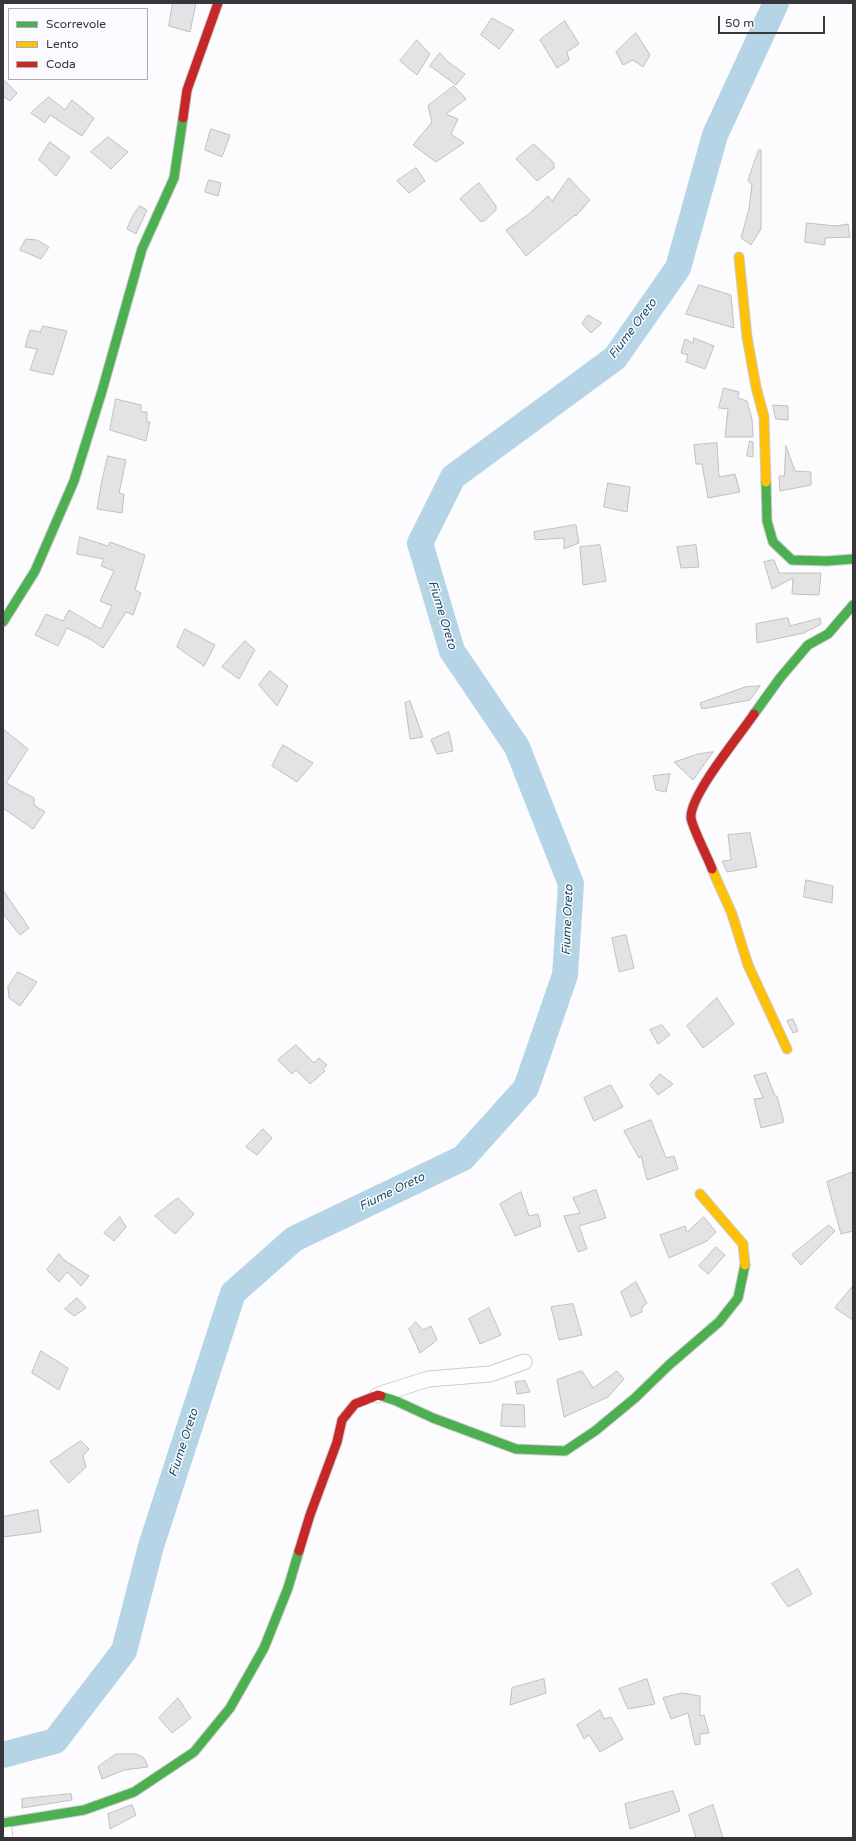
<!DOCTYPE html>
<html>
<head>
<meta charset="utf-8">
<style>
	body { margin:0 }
	#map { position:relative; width:856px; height:1841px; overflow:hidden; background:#fcfbfd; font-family:"Varela Round",sans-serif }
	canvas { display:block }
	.frame { position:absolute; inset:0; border:4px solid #37363a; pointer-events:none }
	.legend { position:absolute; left:8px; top:8px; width:140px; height:72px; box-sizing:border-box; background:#fbfafe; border:1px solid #adacb0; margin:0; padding:5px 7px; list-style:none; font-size:12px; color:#37363a }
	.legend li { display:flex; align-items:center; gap:8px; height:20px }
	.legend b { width:20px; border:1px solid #adacb0 }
	.scale { position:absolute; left:718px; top:16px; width:107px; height:18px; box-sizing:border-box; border:2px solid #37363a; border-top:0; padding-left:5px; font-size:12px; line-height:14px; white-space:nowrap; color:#37363a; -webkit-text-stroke:3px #fbfafe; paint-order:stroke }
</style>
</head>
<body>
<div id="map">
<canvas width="856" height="1841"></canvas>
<div class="frame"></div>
<ul class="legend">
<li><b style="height:5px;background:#4caf50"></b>Scorrevole</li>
<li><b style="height:5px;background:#ffc107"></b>Lento</li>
<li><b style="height:5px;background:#c62828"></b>Coda</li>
</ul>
<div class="scale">50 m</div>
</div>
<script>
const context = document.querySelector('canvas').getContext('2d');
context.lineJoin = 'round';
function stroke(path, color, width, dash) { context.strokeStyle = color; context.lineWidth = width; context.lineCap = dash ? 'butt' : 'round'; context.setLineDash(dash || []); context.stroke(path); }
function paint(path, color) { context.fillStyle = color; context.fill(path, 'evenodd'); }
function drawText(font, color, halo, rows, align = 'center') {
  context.font = font + ' "Varela Round",sans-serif'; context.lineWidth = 3; context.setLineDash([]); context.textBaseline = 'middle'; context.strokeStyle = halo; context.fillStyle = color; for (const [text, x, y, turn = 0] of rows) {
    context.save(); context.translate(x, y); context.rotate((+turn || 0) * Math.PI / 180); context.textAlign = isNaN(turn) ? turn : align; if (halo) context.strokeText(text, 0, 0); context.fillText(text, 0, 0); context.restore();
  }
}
stroke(new Path2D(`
	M3,1755L55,1741L124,1651L151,1546L233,1293L294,1239L463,1158L526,1088L565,975L571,884L517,747L452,651L420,543L453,477L615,358L678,268L715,135L776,3`), '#b5d5e7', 26);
const building = new Path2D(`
	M173,3H196L190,32L169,26Z
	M492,18L514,30L499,49L481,35Z
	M565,21L579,44L567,52L569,60L557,68L540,40Z
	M636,33L650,55L643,67L633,60L623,65L616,52Z
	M417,40L430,54L417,75L400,61Z
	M440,53L447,61L465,74L456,85L430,66Z
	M3,79L17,93L10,101L3,96Z
	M454,86L466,99L446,114L458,119L451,134L464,143L436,162L413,145L432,122L428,106Z
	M49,97L65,110L72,100L94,118L82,136L50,115L45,123L31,113Z
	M211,129L230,135L222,157L205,150Z
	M108,137L128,152L111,169L91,152Z
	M50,142L70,157L56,176L39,160Z
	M534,144L554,163V168L537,181L516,159Z
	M759,150H761V229L751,245L741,238L749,209L752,184L748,181Z
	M416,168L425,181L409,193L397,181Z
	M569,178L590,200L576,216L575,215L526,256L506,230L529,214L548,196L552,201Z
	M209,180L221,183L218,196L205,192Z
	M479,183L496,206V210L484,221H480L460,199Z
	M140,206L147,210L136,234L127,229L132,217Z
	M807,223L836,226L848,224L850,237L825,238V245L805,242Z
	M26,239L37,240L49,247L41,259L20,250Z
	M699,285L731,295L734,328L686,314Z
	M588,315L602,323L591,333L582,324Z
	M43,326L67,331L53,375L30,370L37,349L25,347L30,330L40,332Z
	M694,338L714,346L705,369L686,362L688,355L681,353L685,339L693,343Z
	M724,388L739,392L738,398L747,401L752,419L753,437H725L728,409L719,408Z
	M116,399L141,405V412H147V422H150L146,441L110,430Z
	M773,405L788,406V420L776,419Z
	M750,441L753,442V457L747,456Z
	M717,443L719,477L735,474L740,492L708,498L702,464H696L694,445Z
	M786,446L795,471L811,472V485L780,491L779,476H784Z
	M108,456L126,460L119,493L124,494L122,513L97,509L101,485Z
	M608,483L630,487L627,512L604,507Z
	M576,525L579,543L564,549V538L535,540L534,532Z
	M80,537L108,546L110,542L145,555L135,590L141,593L133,615L126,612L103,648L90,639L67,628L58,646L35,635L46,614L63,621L69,610L101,629L112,606L100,601L114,571L101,566L104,559L77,554Z
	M600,545L606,581L583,585L580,547Z
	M696,545L699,567L681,568L677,547Z
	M774,560L779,573H821L819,595L792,594L793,578L772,589L764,562Z
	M788,618L790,626L820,618L821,624L804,633L757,643L756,624Z
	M185,629L215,645L204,666L177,647Z
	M245,641L255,650L239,679L222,667Z
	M270,671L288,686L277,706L259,685Z
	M760,686L750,700L702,709L700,703L745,687Z
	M410,701L423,737L410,739L405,703Z
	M3,729L28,749L6,783L34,798V805L45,812L33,829L3,808Z
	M449,732L453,751L437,754L431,740Z
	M283,745L313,763L297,782L272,766Z
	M713,752L693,780L674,762L698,754Z
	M670,774L666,792L656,790L653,776Z
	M750,833L757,867L727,872L722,861L731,860L728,835Z
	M806,880L833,886L832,903L804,897Z
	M3,890L29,928L20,935L3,914Z
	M626,935L634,968L619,972L612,938Z
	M18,972L37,982L20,1006L9,998L8,987Z
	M717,998L734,1024L703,1048L687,1026Z
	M793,1019L798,1031L793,1033L787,1021Z
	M662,1025L670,1035L658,1044L650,1030Z
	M296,1045L314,1063L319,1058L327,1065L323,1069L325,1071L310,1084L296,1070L292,1074L278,1060Z
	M766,1073L775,1096H777L784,1122L761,1128L754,1099L763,1098L754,1076Z
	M660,1074L673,1084L658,1095L650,1085Z
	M611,1085L623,1107L594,1121L584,1098Z
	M651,1120L666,1158L674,1156L678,1169L647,1180L641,1156L639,1158L624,1131Z
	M263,1129L272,1138L257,1155L246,1147Z
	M853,1172V1231L841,1234L827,1182Z
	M596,1190L606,1218L579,1226L587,1249L578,1252L564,1216L580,1213L573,1198Z
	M521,1192L529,1216L538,1214L541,1226L515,1236L500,1204Z
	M178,1198L194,1214L175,1234L155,1216Z
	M120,1217L126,1227L114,1241L104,1233Z
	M704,1217L716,1232L707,1241L669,1258L660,1235L685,1226L687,1232Z
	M829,1225L835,1231L801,1265L792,1255Z
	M716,1247L725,1255L708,1274L699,1266Z
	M59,1254L64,1260L89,1276L81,1286L67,1272L59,1282L47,1270Z
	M636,1282L647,1303L642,1307V1312L631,1317L621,1292Z
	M853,1286V1320L835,1308Z
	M77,1298L86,1308L74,1316L65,1309Z
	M573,1304L582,1335L559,1340L551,1307Z
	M489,1308L501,1335L480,1344L469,1319Z
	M416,1322L423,1330L431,1326L437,1340L420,1353L409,1329Z
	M41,1351L68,1368L59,1390L32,1373Z
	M582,1371L593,1388L617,1371L624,1379L608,1397L564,1417L557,1380Z
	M525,1381L530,1392L517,1394L515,1382Z
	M503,1404L524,1405L525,1427L501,1426Z
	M81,1441L89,1449L83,1456L86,1467L69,1483L50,1462Z
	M38,1510L41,1532L3,1537V1517Z
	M798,1569L812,1594L788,1607L772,1584Z
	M544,1679L546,1693L510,1705L512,1688Z
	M647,1679L655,1704L628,1709L619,1689Z
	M682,1693L700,1696V1716L704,1715L709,1733L700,1734V1744L695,1745L688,1713L671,1719L663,1698Z
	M178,1698L191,1718L172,1733L159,1718Z
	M600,1710L604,1719L611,1717L623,1739L600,1752L589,1735L584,1739L577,1725Z
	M116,1754H136L144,1758L148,1767L124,1770L102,1779L98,1767Z
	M673,1791L680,1811L630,1829L625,1804Z
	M71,1794L72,1800L22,1808V1799Z
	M132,1805L136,1815L110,1829L108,1814Z
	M713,1805L723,1838H696L689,1815Z`);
paint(building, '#e3e2e4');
stroke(building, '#c1bfc1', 1);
const street = new Path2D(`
	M378,1395L428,1379L490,1374L524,1362
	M3,1824L5,1838`);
const fast = new Path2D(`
	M766,482L767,521L773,542L792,560L827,561L853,559
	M3,622L35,571L74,481L102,391L142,249L174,178L183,118
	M754,714L780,678L808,645L828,634L853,605
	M381,1396L394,1400L433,1418L516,1449L565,1451L595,1431L635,1398L669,1365L719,1322L738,1298L745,1265
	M3,1823L84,1810L134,1792L194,1752L230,1708L264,1648L288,1588L299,1551`);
const slow = new Path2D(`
	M739,257L747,337L756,387L764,417L766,482
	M712,869L732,914L748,965L787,1049
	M700,1194L743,1244L745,1265`);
const jam = new Path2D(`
	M183,118L187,90L218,3
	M712,869C708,858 692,827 691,818C689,796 740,735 754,714
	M299,1551L310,1515L337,1442L342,1420L355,1404L378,1395L381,1396`);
stroke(street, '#cccbce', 17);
stroke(fast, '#cccbce', 11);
stroke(slow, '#cccbce', 11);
stroke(jam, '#cccbce', 11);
stroke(street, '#fffeff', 15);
stroke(fast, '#4caf50', 9);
stroke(slow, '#ffc107', 9);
stroke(jam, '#c62828', 9);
drawText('italic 12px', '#144f68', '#fbfafe', [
	["Fiume Oreto",633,329,-53],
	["Fiume Oreto",442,615,73],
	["Fiume Oreto",568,920,-88],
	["Fiume Oreto",392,1192,-26],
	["Fiume Oreto",184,1443,-72]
]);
</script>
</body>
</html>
